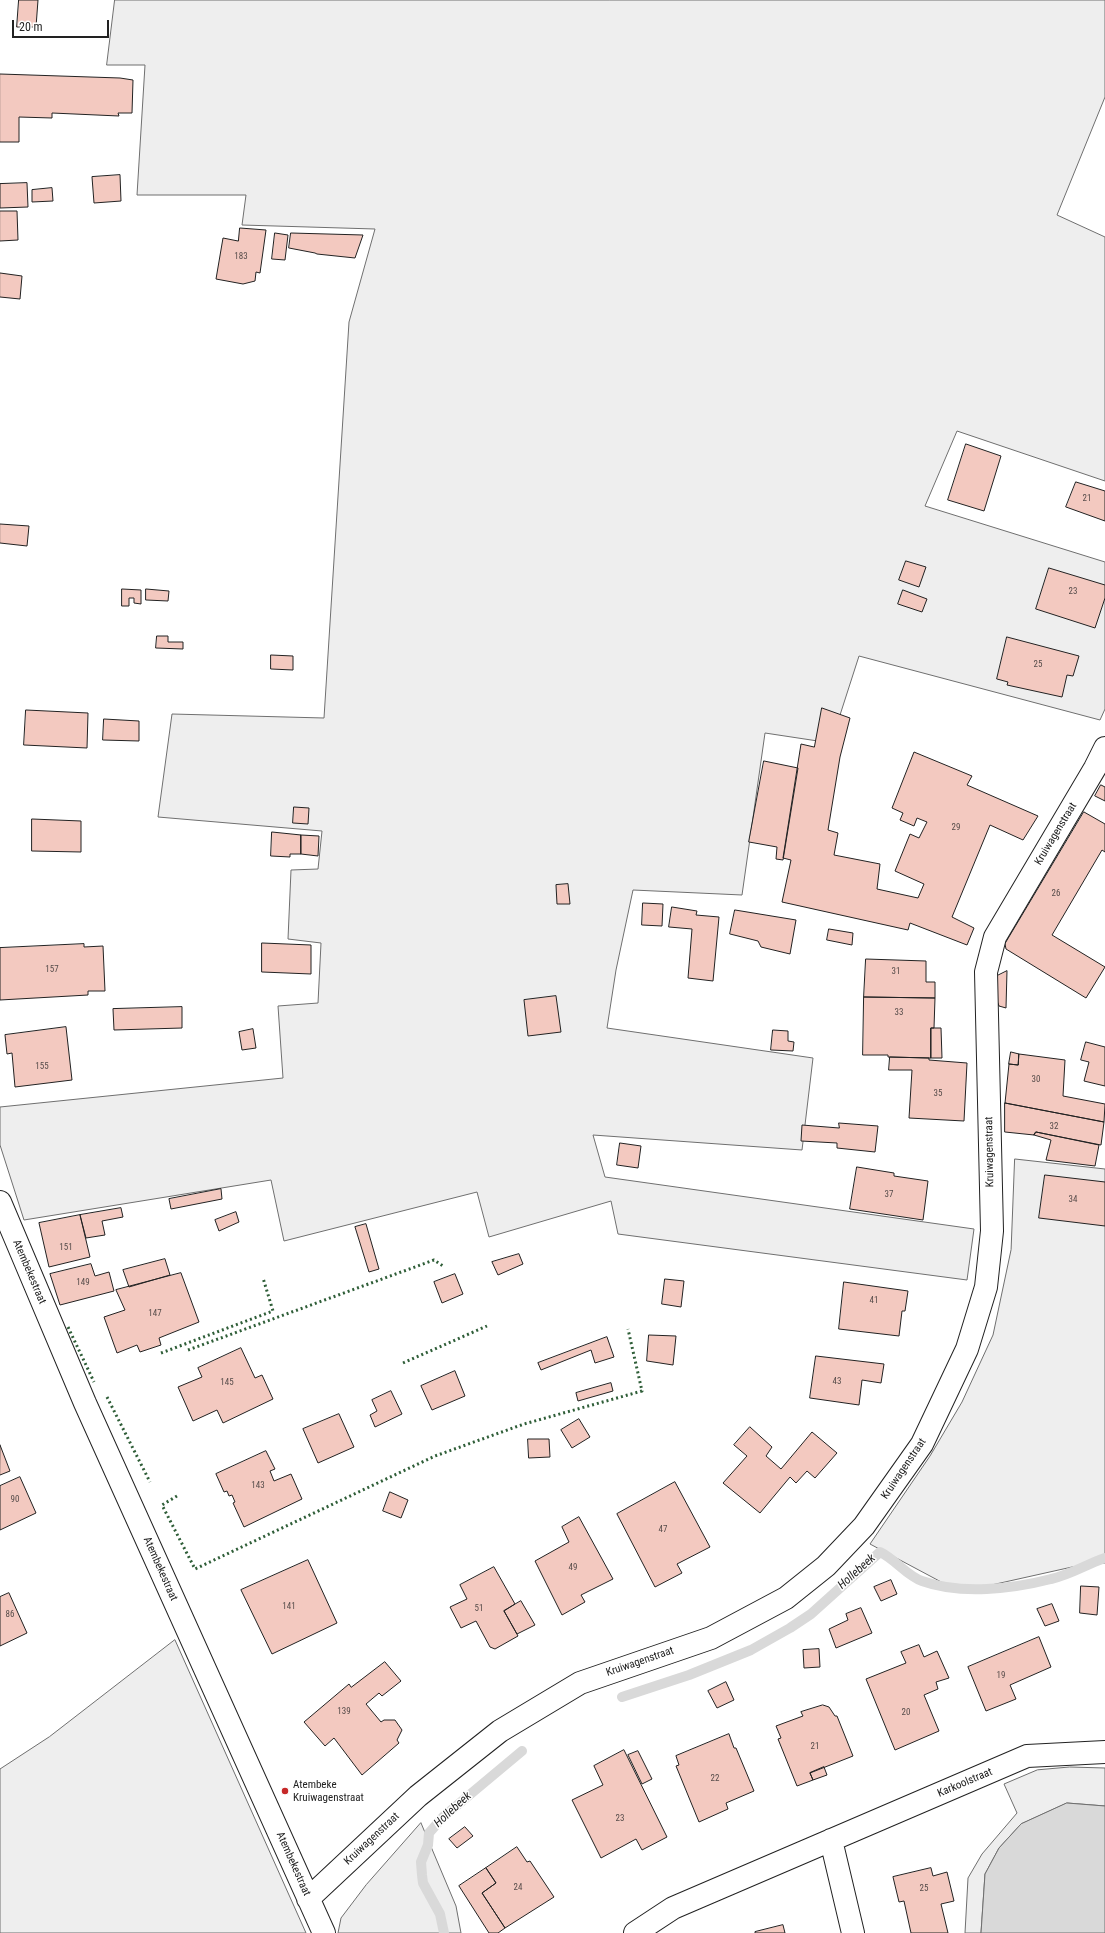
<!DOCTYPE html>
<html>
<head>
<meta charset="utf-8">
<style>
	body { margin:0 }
	#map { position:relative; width:1105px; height:1933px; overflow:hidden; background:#fff; font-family:"Roboto Condensed",sans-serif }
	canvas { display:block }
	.scale { position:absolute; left:12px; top:20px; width:97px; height:18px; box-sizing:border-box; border:2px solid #222; border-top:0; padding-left:5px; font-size:12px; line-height:14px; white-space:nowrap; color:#222; -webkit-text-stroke:3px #fff; paint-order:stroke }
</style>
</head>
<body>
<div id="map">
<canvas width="1105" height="1933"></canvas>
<div class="scale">20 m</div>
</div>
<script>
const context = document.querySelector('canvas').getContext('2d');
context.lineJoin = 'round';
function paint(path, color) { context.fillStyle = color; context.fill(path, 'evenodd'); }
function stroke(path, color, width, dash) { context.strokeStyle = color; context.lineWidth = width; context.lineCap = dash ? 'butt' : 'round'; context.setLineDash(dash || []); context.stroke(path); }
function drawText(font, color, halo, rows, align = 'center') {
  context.font = font + ' "Roboto Condensed",sans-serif'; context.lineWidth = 3; context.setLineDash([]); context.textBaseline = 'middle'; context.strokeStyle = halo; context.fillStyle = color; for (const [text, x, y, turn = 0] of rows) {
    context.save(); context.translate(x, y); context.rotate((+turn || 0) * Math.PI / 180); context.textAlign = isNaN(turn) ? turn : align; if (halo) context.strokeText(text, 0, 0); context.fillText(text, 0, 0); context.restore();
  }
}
const green = new Path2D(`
	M115,0H1105V97L1057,215L1105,237V481L957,431L925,506L1105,562V709L1100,720L859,656L831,743L765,733L742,895L633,890L616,970L607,1028L813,1058L802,1150L593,1135L605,1177L974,1229L967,1280L618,1234L611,1201L489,1237L477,1192L284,1241L271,1180L24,1220L0,1145V1107L283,1078L278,1006L318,1003L321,943L288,939L291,870L318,869L322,831L158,817L172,714L324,718L349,322L375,229L242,225L246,195H137L145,65H107Z
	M1015,1159L1105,1169V1563L1072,1567L960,1592L870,1544L930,1456L962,1402L993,1335L1011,1250Z
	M175,1640L306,1933H0V1769L49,1737Z
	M1070,1767L1105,1768V1806L1067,1803L1021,1824L999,1848L985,1874L981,1933H965L968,1878L982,1854L1017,1813L1004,1784L1037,1770Z
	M421,1823L456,1906L461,1933H338L341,1918L366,1885Z`);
paint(green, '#eee');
stroke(green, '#6f6f6f', 1);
const water = new Path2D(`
	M1067,1803L1105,1806V1933H981L985,1874L999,1848L1021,1824Z`);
paint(water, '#d9d9d9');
stroke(water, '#6f6f6f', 1);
stroke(new Path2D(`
	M622,1697L689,1675L751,1650L790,1628L811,1614L880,1552C895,1559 907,1576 922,1581C961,1595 1012,1589 1051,1579C1070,1575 1087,1564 1105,1558
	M444,1933L440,1914L423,1883L422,1875L421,1862L428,1845L429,1833L443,1817L522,1751`), '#d9d9d9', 10);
const building = new Path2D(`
	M19,0H38L36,27H17Z
	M0,74L120,78L133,80L132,113H118L119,116L52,113V118L19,117V142H0Z
	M120,175L121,201L94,203L92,177Z
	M27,183L28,207L0,208V184Z
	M52,188L53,201L32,202V190Z
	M0,211H17L18,240L0,241Z
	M240,228L266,230L260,273L256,272L255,281L243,284L216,279L223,238L238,241Z
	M275,233L288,235L285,260L272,259Z
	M291,233L363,235L355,258L317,254L315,253L289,248Z
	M0,273L22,276L20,299L0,297Z
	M966,444L1001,456L984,511L948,500Z
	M1076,482L1105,491V521L1066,507Z
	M0,524L29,526L27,546L0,543Z
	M906,561L926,567L919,587L899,580Z
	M1049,568L1105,585V598L1095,628L1036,609Z
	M122,589L141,590V604L134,603V598H129V606H122Z
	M146,589L169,591L168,601L146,600Z
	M903,590L927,599L922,612L898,604Z
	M157,636H168V642H183V649L156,648Z
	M1007,637L1079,656L1073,676L1067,675L1062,697L1007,685L1008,682L997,679Z
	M271,655L293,656V670L271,669Z
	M822,708L850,718L840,757L828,830L838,833L834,855L880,864L877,889L918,898L924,884L895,871L910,834L919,838L927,822L917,818L914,826L900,820L903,813L892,808L914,752L972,776L967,785L1038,816L1023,840L990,825L952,917L974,928L967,945L910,923L908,930L782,902L791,860L783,858L801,744L814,747Z
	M26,710L88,713L87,748L24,745Z
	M104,719L139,721V741L103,740Z
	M764,761L798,768L783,860L776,859L777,847L749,842Z
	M1101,785L1105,787V801L1095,796Z
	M294,807L309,808L308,824L293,823Z
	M1084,812L1105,824V852L1102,850L1052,935L1105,967L1086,998L1006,949L1005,944Z
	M32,819L81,821V852L32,851Z
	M272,832L301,835V854H290V857L271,856Z
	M301,835L319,836L318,856L301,854Z
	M568,884L570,904H557L556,885Z
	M643,903L663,904L662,926L642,925Z
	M672,907L697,911L696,915L719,917L713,981L688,978L692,929L669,927Z
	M735,910L796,920L790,954L761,947L758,941L730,934Z
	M829,929L853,933L852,945L827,940Z
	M262,943L311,945V974L262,972Z
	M84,944V947L103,946L105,991H88V995L0,1000V948Z
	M866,959L926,961V982H935V998L864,997Z
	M1007,971L1006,1008L999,1006L997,1001V976Z
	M556,996L561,1032L528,1036L524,1000Z
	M864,997L935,998L934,1028H931V1058L888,1057V1055H863Z
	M182,1007V1028L114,1030L113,1009Z
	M66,1027L72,1080L15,1087L12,1053L7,1054L5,1035Z
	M931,1028H941L942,1058H931Z
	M253,1029L256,1048L242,1050L239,1032Z
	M773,1030L788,1031V1041L794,1042L793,1051L771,1050Z
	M1086,1042L1105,1047V1086L1084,1081L1089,1062L1081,1060Z
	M1011,1052L1019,1054L1018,1065L1009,1064Z
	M1019,1054L1065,1060L1063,1096L1105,1104L1104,1122L1005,1103L1009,1064L1018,1065Z
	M890,1057L929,1058V1060L967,1063L964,1121L909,1118L912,1070H889Z
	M1005,1103L1104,1122L1101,1145L1036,1132L1034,1135L1005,1132Z
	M839,1123L878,1126L875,1152L837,1148V1143L801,1141L802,1125L839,1128Z
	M1036,1132L1099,1145L1095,1166L1046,1160L1051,1140L1034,1135Z
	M620,1143L641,1146L638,1168L617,1165Z
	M857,1167L894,1173V1176L928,1181L923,1220L850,1209Z
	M1045,1175L1105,1182V1226L1039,1218Z
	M221,1189L222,1199L171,1209L169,1199Z
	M121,1208L123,1217L102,1221L105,1235L86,1238L80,1215Z
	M236,1212L239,1222L219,1231L215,1220Z
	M80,1215L90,1257L49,1267L39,1223Z
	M366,1224L379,1269L369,1272L355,1227Z
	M519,1254L523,1264L498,1275L492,1262Z
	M165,1259L170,1275L129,1287L123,1270Z
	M91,1264L95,1276L109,1272L114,1291L60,1305L50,1274Z
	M181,1273L199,1322L159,1338L161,1345L140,1352L137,1345L117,1353L104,1317L125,1310L116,1290Z
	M455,1274L463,1294L442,1303L434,1282Z
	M665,1279L684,1281L681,1307L662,1304Z
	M844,1282L908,1291L905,1311H902L899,1336L839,1329Z
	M649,1335L676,1336L673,1365L647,1361Z
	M607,1337L614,1357L595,1363L591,1350L541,1370L538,1363Z
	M241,1348L255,1378L262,1375L273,1399L223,1423L217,1410L193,1421L178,1387L202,1377L198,1368Z
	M816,1356L884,1364L881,1383L862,1380L859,1405L810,1398Z
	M455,1371L465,1396L432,1410L421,1386Z
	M611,1383L613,1391L578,1401L576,1393Z
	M391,1391L402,1414L375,1427L370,1415L377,1411L372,1400Z
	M339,1414L354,1447L318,1463L303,1429Z
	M579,1419L590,1437L572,1448L561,1430Z
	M750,1427L772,1447L766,1456L781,1469L812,1432L837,1453L815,1478L807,1471L796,1483L790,1477L760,1513L723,1483L747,1456L734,1445Z
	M528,1439H549L550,1457L529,1458Z
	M0,1445L10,1471L0,1475Z
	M266,1451L275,1469L270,1471L274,1481L291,1474L302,1499L244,1527L233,1503L235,1502L232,1495L229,1496L227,1491L224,1492L216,1474Z
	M20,1477L36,1513L0,1530V1486Z
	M675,1482L710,1547L677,1564L682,1573L655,1587L617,1514Z
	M390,1492L408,1500L401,1518L383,1511Z
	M579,1517L613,1579L581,1595L585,1602L562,1615L535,1561L569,1542L562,1527Z
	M308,1560L337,1623L272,1654L241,1590Z
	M494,1567L515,1604L504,1611L518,1636L495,1649L490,1647L476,1621L461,1628L450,1607L467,1599L460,1585Z
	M891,1580L897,1594L881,1601L874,1587Z
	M1081,1586L1099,1587L1097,1615L1080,1613Z
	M9,1593L27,1633L0,1646V1597Z
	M521,1601L535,1625L517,1634L504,1611Z
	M1052,1604L1059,1621L1045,1626L1037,1609Z
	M861,1608L872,1633L836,1648L829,1629L848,1620L846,1614Z
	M1039,1637L1051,1667L1010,1685L1016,1699L986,1711L968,1667Z
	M919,1645L924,1657L937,1651L949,1678L936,1682L938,1689L924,1695L939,1731L895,1750L866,1679L906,1663L901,1652Z
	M819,1649L820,1667L804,1668L803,1650Z
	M385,1662L401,1681L382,1696L379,1693L366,1704L381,1722L384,1720H395L402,1730L397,1740L399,1743L362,1775L334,1738L325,1746L304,1722L349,1684L351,1687Z
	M726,1682L734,1700L717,1708L708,1691Z
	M823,1705L829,1707L835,1716H837L853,1756L810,1773L813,1780L797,1786L778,1739L781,1738L776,1726L803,1716L801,1712Z
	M729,1734L734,1748H736L754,1791L726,1803L728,1809L699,1822L676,1766L679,1765L676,1756Z
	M624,1750L667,1837L642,1850L636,1839L601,1858L572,1800L603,1785L594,1766Z
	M638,1751L652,1779L642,1784L628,1755Z
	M824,1767L827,1775L813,1780L810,1773Z
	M465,1827L473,1836L457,1848L449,1839Z
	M517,1847L527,1862L530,1861L554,1897L505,1928L482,1893L496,1883L486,1868Z
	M486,1868L496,1883L482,1893L505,1928L498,1933H489L459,1886Z
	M931,1868L933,1876L947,1872L954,1901L941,1904L948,1933H911L904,1901L899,1902L893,1877Z
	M783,1925L785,1933H755V1932Z`);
paint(building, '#f3c9c0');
stroke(building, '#222', 1);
const minor = new Path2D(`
	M0,1202L85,1403L324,1933
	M831,1840L853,1933
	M308,1899L418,1796L500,1731L580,1683L711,1638L786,1598L826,1566L864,1526L922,1444L967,1349L986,1287L992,1231L986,972L995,937L1095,768L1105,748
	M635,1933L673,1908L1027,1756L1105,1752`);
stroke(minor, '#222', 24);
stroke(minor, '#fff', 22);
stroke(new Path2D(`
	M68,1327L94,1382
	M188,1350L434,1260L443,1266
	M161,1353L273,1311L263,1278
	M403,1363L487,1326
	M107,1397L150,1482
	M177,1496L162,1505L195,1569L435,1456L524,1424L642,1391L628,1329`), '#2f5e38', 3, [2, 3]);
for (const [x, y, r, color] of [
	[285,1791,4,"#c62828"]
]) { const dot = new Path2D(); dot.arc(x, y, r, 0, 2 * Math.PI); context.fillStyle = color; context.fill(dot); stroke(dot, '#fff', 1.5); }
drawText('9px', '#564c4a', null, [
	["183",241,257],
	["21",1087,499],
	["23",1073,592],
	["25",1038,665],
	["29",956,828],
	["26",1056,894],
	["157",52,970],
	["31",896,972],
	["33",899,1013],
	["155",42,1067],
	["30",1036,1080],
	["35",938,1094],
	["32",1054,1127],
	["37",889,1195],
	["34",1073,1200],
	["151",66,1248],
	["149",83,1283],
	["41",874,1301],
	["147",155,1314],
	["43",837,1382],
	["145",227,1383],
	["143",258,1486],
	["90",15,1500],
	["47",663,1530],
	["49",573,1568],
	["141",289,1607],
	["51",479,1609],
	["86",10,1615],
	["19",1001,1676],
	["139",344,1712],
	["20",906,1713],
	["21",815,1747],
	["22",715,1779],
	["23",620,1819],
	["24",518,1888],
	["25",924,1889]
]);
drawText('11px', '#222', '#fff', [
	["Kruiwagenstraat",1056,834,-59],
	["Kruiwagenstraat",990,1152,-91],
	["Atembekestraat",29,1272,67],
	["Kruiwagenstraat",904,1469,-56],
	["Atembekestraat",160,1569,66],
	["Kruiwagenstraat",640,1662,-19],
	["Karkoolstraat",965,1783,-23],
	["Kruiwagenstraat",372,1839,-43],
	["Atembekestraat",293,1864,66]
]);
drawText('11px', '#222', '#fff', [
	["Atembeke",293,1785],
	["Kruiwagenstraat",293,1798]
], 'left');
drawText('italic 12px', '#222', '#fff', [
	["Hollebeek",857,1572,-42],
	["Hollebeek",453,1810,-43]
]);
</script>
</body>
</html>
